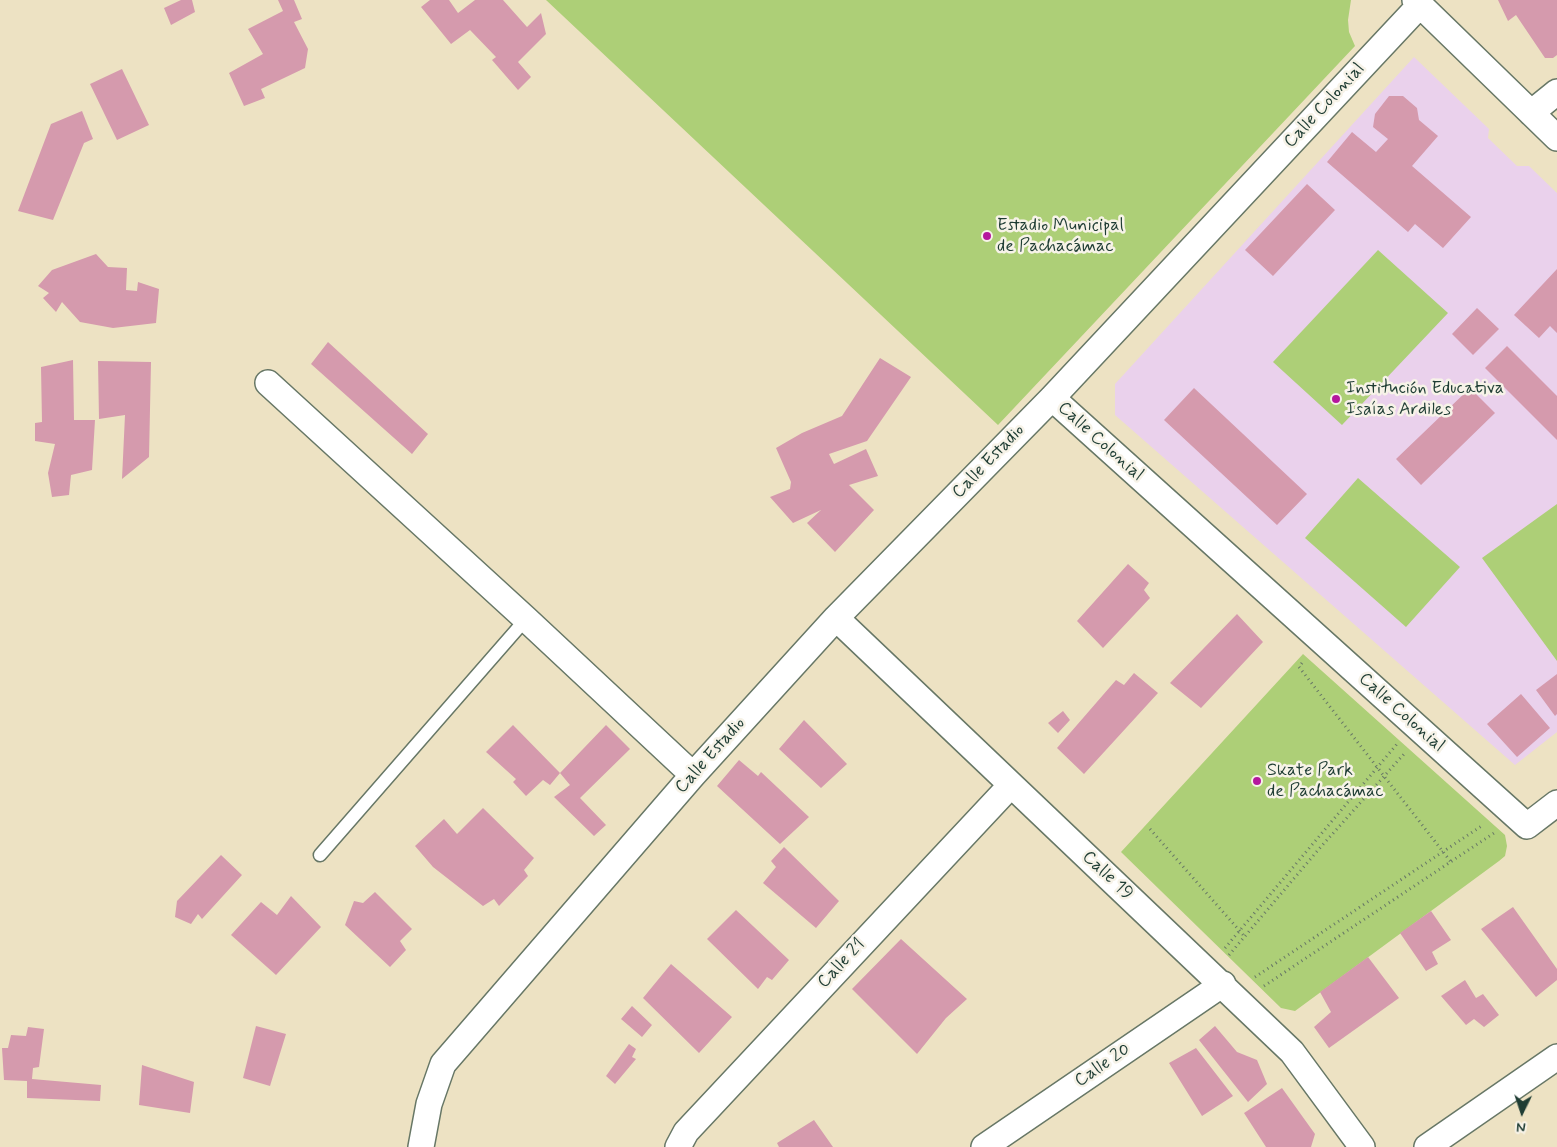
<!DOCTYPE html>
<html>
<head>
<meta charset="utf-8">
<style>
	body { margin:0 }
	#map { position:relative; width:1557px; height:1147px; overflow:hidden; background:#ede2c3; font-family:Mynerve,sans-serif }
	canvas { display:block }
	.north { position:absolute; left:1497px; top:1087px; width:50px; height:50px; -webkit-text-stroke:4px #f7f3e8; paint-order:stroke; rotate:184deg; font-size:14px; font-weight:700; line-height:20px; text-align:center; color:#1f3d34 }
	.north::after { content:''; display:block; margin:auto; width:18px; height:22px; background:#1f3d34; clip-path:polygon(50% 0,100% 100%,50% 72%,0 100%) }
</style>
</head>
<body>
<div id="map">
<canvas width="1557" height="1147"></canvas>
<div class="north">N</div>
</div>
<script>
const context = document.querySelector('canvas').getContext('2d');
context.lineJoin = 'round';
function paint(path, color) { context.fillStyle = color; context.fill(path, 'evenodd'); }
function stroke(path, color, width, dash) { context.strokeStyle = color; context.lineWidth = width; context.lineCap = dash ? 'butt' : 'round'; context.setLineDash(dash || []); context.stroke(path); }
function drawText(font, color, halo, rows, align = 'center') {
  context.font = font + ' Mynerve,sans-serif'; context.lineWidth = 5; context.setLineDash([]); context.textBaseline = 'middle'; context.strokeStyle = halo; context.fillStyle = color; for (const [text, x, y, turn = 0] of rows) {
    context.save(); context.translate(x, y); context.rotate((+turn || 0) * Math.PI / 180); context.textAlign = isNaN(turn) ? turn : align; if (halo) context.strokeText(text, 0, 0); context.fillText(text, 0, 0); context.restore();
  }
}
paint(new Path2D(`
	M1414,57L1489,129L1488,138L1517,166H1529L1557,193V732L1515,765L1115,415V384Z`), '#ead1ec');
paint(new Path2D(`
	M546,0H1351L1348,20L1349,32L1355,46L998,425Z
	M1378,250L1448,313L1342,425L1273,362Z
	M1358,478L1460,567L1406,627L1305,538Z
	M1557,504V661L1482,558Z
	M1303,654L1505,835L1507,846L1505,856L1499,861L1295,1011L1281,1008L1121,852Z`), '#adcf77');
paint(new Path2D(`
	M181,0H192L195,12L171,25L164,8Z
	M278,0H294L302,19L294,22L308,49L305,68L261,89L265,98L244,106L229,73L263,54L248,29L283,11Z
	M430,0H449L458,13L475,0H503L527,27L541,13L546,34L518,62L531,77L518,90L492,60L496,57L470,30L451,44L421,7Z
	M1498,0H1557V55L1553,58H1545L1516,15L1508,21Z
	M122,69L149,125L117,140L90,84Z
	M1389,96H1403L1417,108L1419,120L1438,136L1412,166L1471,217L1443,248L1415,224L1408,232L1327,162L1352,132L1376,152L1388,139L1373,127L1375,114Z
	M82,111L93,139L84,143L53,220L18,211L51,124Z
	M1307,184L1335,210L1273,276L1245,250Z
	M96,254L108,267L127,268L126,290L137,291L138,282L159,289L156,323L113,328L80,322L62,302L56,312L43,298L49,293L38,286L52,270Z
	M1557,269V333L1550,326L1539,338L1514,315Z
	M1477,308L1499,329L1473,355L1452,334Z
	M328,342L428,434L412,454L311,364Z
	M1507,346L1557,396V440L1485,368Z
	M880,358L911,377L867,441L829,454L834,464L866,449L878,476L849,485L874,510L835,552L807,523L821,510L793,523L770,497L790,489L791,482L776,448L802,433L842,416Z
	M73,360L74,420H95L92,470L71,475L69,495L52,497L48,473L55,444L35,441V423L42,422L41,367Z
	M98,361L151,362L149,457L122,479L125,415L99,419Z
	M1194,388L1307,494L1277,525L1164,420Z
	M1470,388L1495,413L1421,485L1396,459Z
	M1128,564L1149,583L1144,590L1150,598L1103,648L1077,621Z
	M1237,614L1263,642L1201,708L1170,683Z
	M1134,673L1158,693L1084,774L1057,748L1116,680L1124,685Z
	M1557,674V714L1555,716L1536,690Z
	M1521,694L1550,728L1517,757L1487,724Z
	M1063,711L1070,720L1058,733L1048,723Z
	M804,720L847,764L821,788L779,749Z
	M513,725L560,773L606,725L630,749L580,798L606,825L594,836L554,797L570,785L560,773L550,785L543,780L526,796L513,782L516,779L486,752Z
	M739,760L758,776L761,772L809,817L780,844L717,786Z
	M483,808L534,858L524,870L528,876L499,906L494,899L483,906L433,867L415,846L444,819L457,834Z
	M784,847L839,901L816,928L763,883L776,867L771,861Z
	M221,855L242,875L202,919L198,914L191,924L175,917L177,901Z
	M375,892L412,929L400,941L406,950L390,967L345,925L354,901L363,903Z
	M291,896L321,927L276,975L231,935L261,902L277,915Z
	M1513,907L1557,969V980L1536,997L1481,929Z
	M736,910L789,960L772,980L767,977L758,989L707,939Z
	M1431,911L1451,940L1432,952L1438,964L1426,971L1400,933Z
	M901,939L967,999L946,1018L917,1054L852,989Z
	M1368,957L1399,998L1329,1048L1314,1027L1331,1012L1320,992Z
	M671,964L732,1017L699,1053L643,998Z
	M1465,980L1476,998L1483,994L1499,1015L1484,1027L1474,1019L1466,1025L1441,996Z
	M632,1006L652,1025L642,1037L621,1019Z
	M256,1026L286,1034L270,1086L243,1078Z
	M1215,1026L1237,1052L1257,1060L1267,1084L1248,1102L1199,1040Z
	M28,1027L44,1029L39,1067L33,1068L32,1079L101,1085L100,1101L27,1098V1081L4,1080L2,1048H8L11,1035L26,1036Z
	M629,1044L636,1049L632,1057L636,1059L615,1084L606,1076Z
	M1196,1048L1233,1096L1202,1116L1169,1063Z
	M142,1065L194,1082L190,1113L139,1105Z
	M1282,1088L1315,1134L1311,1147H1266L1244,1113Z
	M814,1120L833,1147H779L777,1143Z`), '#d59aad');
const lane = new Path2D(`
	M320,855L526,619`);
const street = new Path2D(`
	M1415,0L1557,138
	M1531,113L1557,92
	M268,383L526,619L693,775
	M1052,398L1527,826L1557,803
	M836,618L1292,1052L1362,1147
	M421,1147L429,1104L443,1064L693,775L836,618L1052,398L1420,5
	M678,1147L686,1132L1011,785
	M984,1147L1223,984
	M1427,1147L1557,1057`);
stroke(lane, '#677766', 15);
stroke(street, '#677766', 28);
stroke(new Path2D(`
	M1302,663L1299,667L1451,862
	M1150,829L1245,937
	M1225,948L1397,744
	M1229,955L1319,849L1404,754
	M1255,977L1483,825
	M1264,986L1494,833`), '#677766', 3, [1, 4]);
stroke(lane, '#fff', 12);
stroke(street, '#fff', 25);
for (const [x, y, r, color] of [
	[987,236,5,"#b5179e"],
	[1336,399,5,"#b5179e"],
	[1257,781,5,"#b5179e"]
]) { const dot = new Path2D(); dot.arc(x, y, r, 0, 2 * Math.PI); context.fillStyle = color; context.fill(dot); stroke(dot, '#f7f3e8', 2); }
drawText('18px', '#1f3d34', '#f7f3e8', [
	["Calle Colonial",1325,106,-47],
	["Calle Colonial",1100,442,42],
	["Calle Estadio",989,462,-46],
	["Calle Colonial",1401,713,42],
	["Calle Estadio",711,756,-48],
	["Calle 19",1107,876,43],
	["Calle 21",842,964,-47],
	["Calle 20",1103,1066,-34]
]);
drawText('18px', '#1f3d34', '#f7f3e8', [
	["Estadio Municipal",997,226],
	["de Pachacámac",997,247],
	["Institución Educativa",1346,389],
	["Isaías Ardiles",1346,410],
	["Skate Park",1267,771],
	["de Pachacámac",1267,792]
], 'left');
</script>
</body>
</html>
